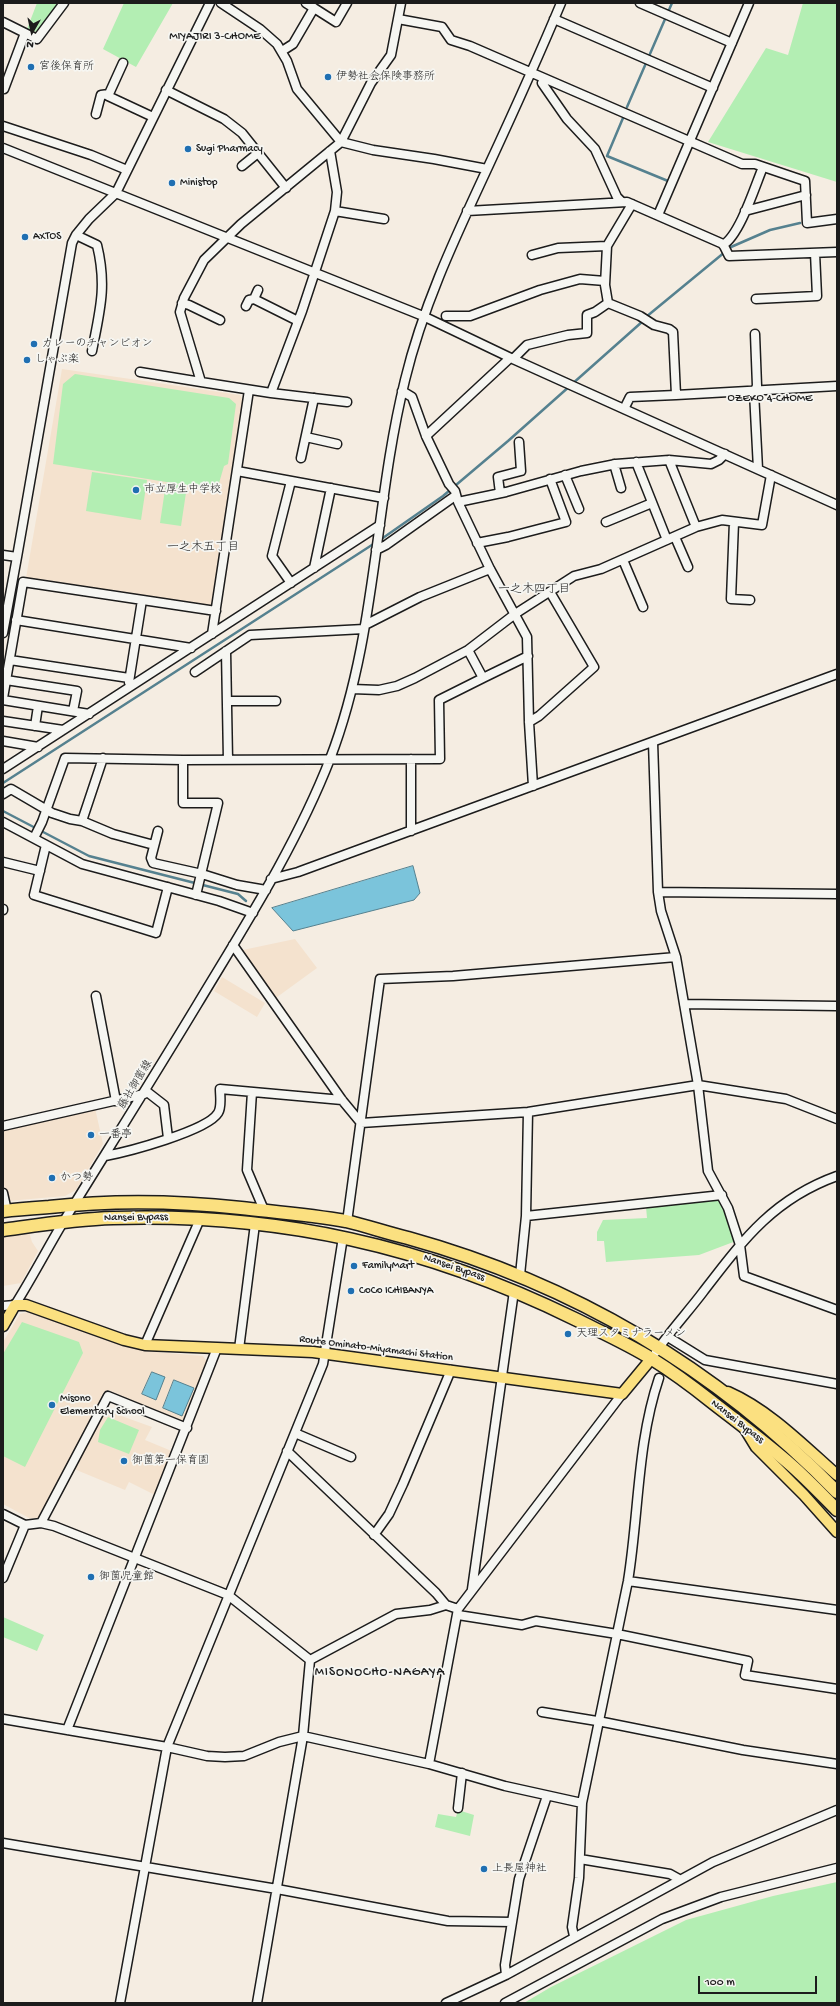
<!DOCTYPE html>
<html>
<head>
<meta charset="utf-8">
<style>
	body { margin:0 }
	#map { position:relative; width:840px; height:2006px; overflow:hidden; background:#f5ede2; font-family:"Gochi Hand",sans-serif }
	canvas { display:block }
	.frame { position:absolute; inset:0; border:4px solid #1c1c1c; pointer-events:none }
	.north { position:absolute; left:12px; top:12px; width:40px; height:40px; -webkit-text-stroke:3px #f6f6f2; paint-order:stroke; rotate:189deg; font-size:11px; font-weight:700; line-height:16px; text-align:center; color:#1c1c1c }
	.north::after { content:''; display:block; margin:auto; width:14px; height:18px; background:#1c1c1c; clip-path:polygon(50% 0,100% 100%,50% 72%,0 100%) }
	.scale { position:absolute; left:698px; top:1976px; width:119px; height:18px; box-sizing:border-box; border:2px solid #1c1c1c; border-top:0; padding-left:5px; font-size:12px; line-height:14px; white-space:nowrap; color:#1c1c1c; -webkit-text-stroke:3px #f6f6f2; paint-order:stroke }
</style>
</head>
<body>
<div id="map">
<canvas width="840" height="2006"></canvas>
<div class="frame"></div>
<div class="north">N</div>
<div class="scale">100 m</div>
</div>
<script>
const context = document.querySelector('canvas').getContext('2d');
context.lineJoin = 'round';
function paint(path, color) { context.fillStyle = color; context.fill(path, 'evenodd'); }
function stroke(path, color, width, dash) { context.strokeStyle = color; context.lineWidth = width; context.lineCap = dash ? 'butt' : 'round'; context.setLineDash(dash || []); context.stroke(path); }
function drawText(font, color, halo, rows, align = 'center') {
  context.font = font + ' "Gochi Hand","Klee One",sans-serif'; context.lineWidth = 3.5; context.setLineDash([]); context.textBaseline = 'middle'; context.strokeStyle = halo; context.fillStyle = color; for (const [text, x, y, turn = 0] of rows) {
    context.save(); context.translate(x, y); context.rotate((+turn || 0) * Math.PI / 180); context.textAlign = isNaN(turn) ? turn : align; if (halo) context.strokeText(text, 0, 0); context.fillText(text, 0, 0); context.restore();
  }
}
paint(new Path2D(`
	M62,369L240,395L244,402L213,607L26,578Z
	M295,939L317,968L273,1000L238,951Z
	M222,977L265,1003L257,1017L214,991Z
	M95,1108L103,1144L76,1190L65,1196L8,1201L3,1181V1128Z
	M29,1232L32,1242L38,1251L21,1283L3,1286V1236Z
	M27,1312L144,1351L203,1356L208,1363L185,1420L182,1421L108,1390L41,1519L29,1518L3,1504V1342L20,1314Z
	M105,1410L152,1427L145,1440L174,1452L157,1496L129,1482L125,1490L74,1469L96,1425Z`), '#f4e2ce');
paint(new Path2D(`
	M37,3H59L39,30L34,32L27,29Z
	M124,3H173L136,67L103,49Z
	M803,3L837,4V182L708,142L766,48L788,55Z
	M75,374L229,398L236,404L228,464L224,466L217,490L53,464L63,384Z
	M92,472L147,480L141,520L86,511Z
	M166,483L187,486L181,526L160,523Z
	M718,1198L723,1202L736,1241L699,1255L606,1262L604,1241H597V1232L603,1220L647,1218L646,1207Z
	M22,1322L79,1342L83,1353L25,1467L3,1456V1354Z
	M108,1417L139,1430L129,1454L98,1442L100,1430Z
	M3,1617L44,1635L37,1651L3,1637Z
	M458,1810L474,1815L470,1836L435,1827L438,1814L456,1817Z
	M837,1882V2003H524L551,1987L686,1920L773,1896Z`), '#b3eeb3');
const water = new Path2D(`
	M413,866L420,893L414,900L293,931L272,908Z
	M152,1372L165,1377L156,1400L142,1394Z
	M174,1380L194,1388L182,1416L163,1408Z`);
paint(water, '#7bc4db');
stroke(water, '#55818f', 1);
stroke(new Path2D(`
	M627,107L672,3
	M623,118L607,156L668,181
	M646,317L731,247L770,230L800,223
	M380,540L443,496L508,441L643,321
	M3,783L375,543
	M3,811L89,856L238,894L246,901`), '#55818f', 2.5);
const minor = new Path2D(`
	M221,3L260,29L277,44L287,61L297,89L341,142L373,150L434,159L487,169
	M640,3L732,43
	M314,8L336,22L347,3
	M398,19L442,27L451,40L470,46L742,164H755L805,181L807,223L837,219
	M554,19L713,88
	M3,22L37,39L64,3
	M282,51L293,44L314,8L306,3
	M123,63L108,96L153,117
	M544,78L542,83L567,119L595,149L617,197L622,202
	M3,88L4,89L25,33
	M166,90L224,119L242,133L286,188
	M96,114L101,95L109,94
	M3,126L91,155L127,170
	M3,148L423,316L513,359L837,505
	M330,151L337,192L335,211L302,311L271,393L201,382L180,312L184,298L204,260L241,224L341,142L371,83L391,55L401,3
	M242,166L258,153
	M335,211L384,219
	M467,211L627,202L723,244L729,256L837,252
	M745,211L806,195
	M658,215L749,3
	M76,235L97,245C107,286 100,310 92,351
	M723,245C740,235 755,186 763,167
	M532,255L558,248L607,246
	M258,290L254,299L298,321
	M756,299L817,296L815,253
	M182,303L189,305L220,320
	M608,303L640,316L654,325L669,329L673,332L676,395L837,386
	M608,303L605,285L607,246L632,204
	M246,306L249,300L254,299
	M446,316H470L540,290L580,279L605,281
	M755,334L757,386L754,392L758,469
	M513,359L527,345L568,335L587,333V315L595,312L608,303
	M140,372L201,382
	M402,391L412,397L426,436L449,484L455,491L458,502L490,569L527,637L529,722L533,786
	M271,393L347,402
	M624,409L630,397L676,395
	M426,436L510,358
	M306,437L337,444
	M301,458L314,398
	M669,460L696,527
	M636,462L667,540
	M614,464L621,488
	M237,471L384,498
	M565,475L579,509
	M291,481L272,556L291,583
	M500,493L498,477L521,471L519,442
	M458,502L506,492L581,471L616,464L669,460L711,464L719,460L725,454
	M606,522L652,503
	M734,522L731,599L750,600
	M675,537L688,567
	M477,543L508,537L566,522L550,479
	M376,550L386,545L455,496
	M3,555L17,557L72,243L76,235L89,219L116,193L210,3
	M623,560L643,607
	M314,568L331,488
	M16,620L191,648
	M365,625L420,597L490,569
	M3,633L17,557
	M212,634L249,390
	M226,651L228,760
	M10,660L129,678
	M195,672L250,635L364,629
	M483,678L528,656
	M6,680L77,691L73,711
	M129,682L142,600
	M352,689L379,690L397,686L415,678L468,650L515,614L574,576L601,569L696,527L722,520L762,525L771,475
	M3,698L23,582L216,611
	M3,700L89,714
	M227,701H276
	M3,721L63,730
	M529,722L539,716L594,667L550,592
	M35,726L38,706
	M3,741L38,747
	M653,742L658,892L661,911L676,957L698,1085L708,1171L728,1208L740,1245L744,1276L837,1310
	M183,760V803H218L196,895
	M3,769L380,525
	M3,794L11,789L52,813L70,819L82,821L113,834L154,845
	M82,821L103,758
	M3,822L82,864L219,901L253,913
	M158,831L151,858L153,863L202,874L237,885L266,890
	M411,831V759
	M34,838L42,822L65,758L183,760L440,759L439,700L483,678L468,650
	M46,845L34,895L156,933L168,887
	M3,862L40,871
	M271,879L298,872L837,674
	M658,892L837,894
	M3,909V910
	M233,945L342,1100L361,1123
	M96,996L116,1101
	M684,1004L837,1006
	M146,1091L164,1105L168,1138
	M252,1092L247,1170L264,1210
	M361,1123L528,1112L698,1085L786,1099L837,1119
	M3,1126L144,1094
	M105,1156C127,1152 207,1131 218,1113C222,1107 220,1096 220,1089L342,1100
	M3,1193L7,1211
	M526,1216L722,1195
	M347,1222L380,979L453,976L676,957
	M520,1275L526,1216L528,1112
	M3,1306L15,1305C32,1278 46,1251 62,1224C107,1151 153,1078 197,1005C245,925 296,846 330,759C377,637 374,505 405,380C423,305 456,236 488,167C513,113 538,58 561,3
	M668,1337L705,1360L837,1384
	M145,1345L200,1219
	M239,1349L255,1224
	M656,1352C670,1331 688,1312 703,1292C743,1240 773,1199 837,1176
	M295,1433L351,1457
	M287,1451L436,1593L446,1605
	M3,1514L25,1525L41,1523L54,1526L228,1595L310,1660
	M41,1523L108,1396L187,1428
	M374,1535L389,1514L403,1484L451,1370
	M3,1578L25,1525
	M628,1581L837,1610
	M472,1589L514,1291
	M458,1615L522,1625L536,1621L617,1634L748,1661L745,1675L837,1689
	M310,1660L396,1614L430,1610L446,1605L458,1609
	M542,1712L603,1722L743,1750L837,1764
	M3,1719L167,1747L207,1756L225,1757L244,1756L279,1742L303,1736L429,1764L505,1786L582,1803
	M67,1730L217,1348
	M429,1764L458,1609L622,1394
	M458,1808L462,1773
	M3,1843L277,1889L448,1921L512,1922
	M580,1859L670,1874L679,1879
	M574,1936L572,1927L579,1878L582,1803L628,1581C639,1513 637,1443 659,1378
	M506,1975L505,1965L519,1879L547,1796
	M120,2003L167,1747L323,1364L343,1237
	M257,2003L303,1736L310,1660
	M446,2003L506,1975L713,1862L837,1810
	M505,2003L662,1919L721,1897L837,1868`);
const major = new Path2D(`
	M3,1326L15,1305H26L124,1340L145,1345L313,1352L622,1394L651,1359
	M728,1392C769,1410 803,1445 837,1475
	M745,1429L756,1447L804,1495L837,1532`);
const highway = new Path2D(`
	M3,1211C18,1209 34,1208 49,1207C113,1200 177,1201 241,1208C276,1212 311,1215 346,1221C367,1226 387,1233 408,1238C574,1284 716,1368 837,1492
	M3,1230C39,1225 76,1219 113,1218C279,1213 426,1246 575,1319C601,1332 628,1344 652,1359C673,1372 693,1387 712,1402C739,1423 766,1443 791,1465C807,1479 822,1495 837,1510`);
stroke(minor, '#1c1c1c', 11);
stroke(major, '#1c1c1c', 13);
stroke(highway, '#1c1c1c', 15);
stroke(minor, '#f6f6f2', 8);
stroke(major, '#fbe080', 10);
stroke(highway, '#fbe080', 12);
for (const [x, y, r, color] of [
	[31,67,4,"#1f6fb2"],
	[328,77,4,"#1f6fb2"],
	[188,149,4,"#1f6fb2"],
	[172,183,4,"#1f6fb2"],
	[25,237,4,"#1f6fb2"],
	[34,344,4,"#1f6fb2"],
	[27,360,4,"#1f6fb2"],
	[136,490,4,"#1f6fb2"],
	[91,1135,4,"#1f6fb2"],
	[52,1178,4,"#1f6fb2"],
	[354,1266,4,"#1f6fb2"],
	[351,1291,4,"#1f6fb2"],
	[568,1334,4,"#1f6fb2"],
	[52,1405,4,"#1f6fb2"],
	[124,1461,4,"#1f6fb2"],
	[91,1577,4,"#1f6fb2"],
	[484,1869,4,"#1f6fb2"]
]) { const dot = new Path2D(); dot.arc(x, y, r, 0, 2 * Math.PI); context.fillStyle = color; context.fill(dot); stroke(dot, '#f6f6f2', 1.5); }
drawText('11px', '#1c1c1c', '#f6f6f2', [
	["宮後保育所",39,67],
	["伊勢社会保険事務所",336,77],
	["Sugi Pharmacy",196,149],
	["Ministop",180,183],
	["AXTOS",33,237],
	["カレーのチャンピオン",42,344],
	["しゃぶ楽",35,360],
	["市立厚生中学校",144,490],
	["一番亭",99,1135],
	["かつ勢",60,1178],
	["FamilyMart",362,1266],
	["CoCo ICHIBANYA",359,1291],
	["天理スタミナラーメン",576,1334],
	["Misono",60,1399],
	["Elementary School",60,1412],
	["御薗第一保育園",132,1461],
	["御薗児童館",99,1577],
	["上長屋神社",492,1869]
], 'left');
drawText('11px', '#1c1c1c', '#f6f6f2', [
	["藤社御薗線",136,1085,-59],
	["Nansei Bypass",136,1218,-1],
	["Nansei Bypass",454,1268,19],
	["Route Ominato-Miyamachi Station",376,1349,7],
	["Nansei Bypass",737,1422,38]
]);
drawText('12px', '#1c1c1c', '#f6f6f2', [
	["MIYAJIRI 3-CHOME",215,37],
	["OZEKO 4-CHOME",770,399],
	["一之木五丁目",203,548],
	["一之木四丁目",534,590]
]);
context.letterSpacing = '1px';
drawText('13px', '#1c1c1c', '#f6f6f2', [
	["MISONOCHO-NAGAYA",380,1673]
]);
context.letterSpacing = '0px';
</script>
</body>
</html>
